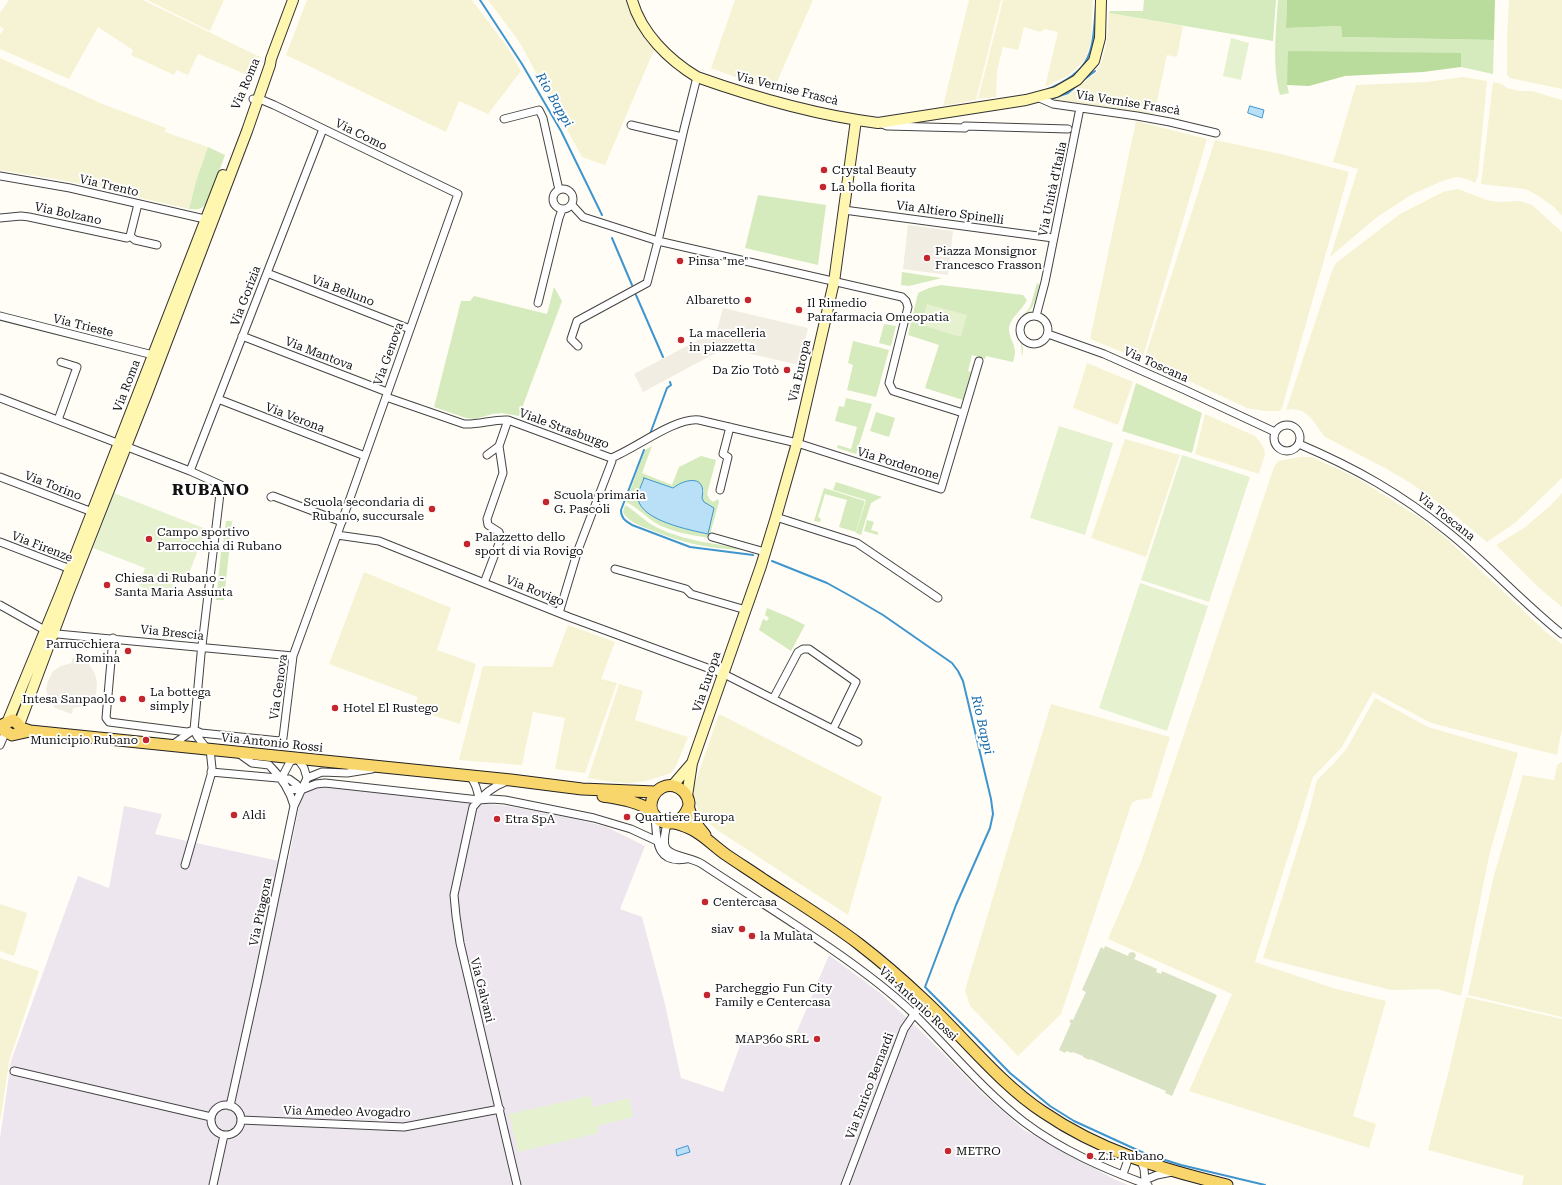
<!DOCTYPE html>
<html>
<head>
<meta charset="utf-8">
<style>
	body { margin:0 }
	canvas { display:block; background:#fffdf5 }
</style>
</head>
<body>
<canvas width="1562" height="1185"></canvas>
<script>
const context = document.querySelector('canvas').getContext('2d');
context.lineJoin = 'round';
function paint(path, color) { context.fillStyle = color; context.fill(path, 'evenodd'); }
function stroke(path, color, width, dash) { context.strokeStyle = color; context.lineWidth = width; context.lineCap = dash ? 'butt' : 'round'; context.setLineDash(dash || []); context.stroke(path); }
function drawText(font, color, halo, rows, align = 'center') {
  context.font = font + ' "Roboto Serif",serif'; context.lineWidth = 4; context.setLineDash([]); context.textBaseline = 'middle'; context.strokeStyle = halo; context.fillStyle = color; for (const [text, x, y, turn = 0] of rows) {
    context.save(); context.translate(x, y); context.rotate((+turn || 0) * Math.PI / 180); context.textAlign = isNaN(turn) ? turn : align; if (halo) context.strokeText(text, 0, 0); context.fillText(text, 0, 0); context.restore();
  }
}
paint(new Path2D(`
	M325,786L508,806L571,818L607,827L645,846L620,909L642,917L665,1004L681,1078L723,1092L745,1032L790,1048L829,955L879,992L925,1035L983,1094L1024,1130L1114,1179L1128,1185H0V1138L11,1061L78,876L109,888L124,806L162,814L155,834L288,863L300,801L308,790Z`), '#eee6ef');
paint(new Path2D(`
	M9,0H143L260,57L252,77L198,54L188,75L177,70L174,75L131,55L133,50L98,27L69,79L0,49V34L4,29L0,26V13Z
	M147,0H224L210,31Z
	M307,0H472L508,48L521,71L488,114L459,101L446,132L286,55Z
	M488,0H626L630,11L645,39L654,50L605,165L582,157L520,43Z
	M735,0H813L773,91L711,68Z
	M969,0H1001L976,100L943,106Z
	M1003,0H1093L1091,41L1086,59L1069,75L1045,87L1058,32L1044,29L1040,32L1024,27L1018,50L1003,47L997,70L996,97L978,99Z
	M1509,0H1562V89L1510,78L1507,75V38Z
	M1109,13L1183,26L1177,57L1167,55L1154,115L1053,100L1069,94L1097,72L1103,57L1107,40Z
	M0,58L105,105L166,128L165,132L208,147L196,181L189,209L67,181L0,170Z
	M1463,77L1487,81L1478,176L1475,183L1467,179L1457,177L1442,181L1411,195L1377,217L1330,257L1358,169L1333,162L1356,85L1426,82Z
	M1493,82L1502,84L1507,88L1519,91H1532L1562,100V216L1554,207L1537,195L1525,189L1481,184Z
	M1136,121L1207,139L1142,360L1090,339Z
	M1215,140L1281,154L1349,172L1282,408L1280,411H1264L1247,408L1144,360Z
	M1458,189L1487,200L1499,202L1520,201L1532,205L1562,232V478L1515,523L1487,542L1446,508L1412,484L1385,468L1325,437L1310,417L1302,411L1293,409L1286,410L1332,271L1336,263L1400,214L1443,192Z
	M1087,363L1133,382L1118,425L1073,408Z
	M1205,414L1255,436L1260,442L1264,448L1265,454L1259,474L1195,454Z
	M1125,439L1180,455L1146,557L1091,538Z
	M1300,457H1312L1357,478L1420,518L1445,537L1546,632L1562,644V729L1557,755L1431,723L1373,692L1342,747L1313,777L1255,962L1333,988L1386,1001L1353,1116L1376,1124L1369,1148L1189,1091L1232,994L1108,939L1141,862L1274,467L1278,461Z
	M1562,493V607L1538,587L1496,545L1524,528L1551,505Z
	M364,572L451,608L437,650L476,664L460,724L413,709L418,697L329,664Z
	M568,625L615,642L601,679L617,683L585,773L555,769L565,718L533,712L522,765L459,760L483,666L552,667Z
	M619,684L643,691L635,720L688,737L676,766L671,773L646,781L628,783L613,782L588,778Z
	M1375,698L1428,727L1518,753L1489,856L1461,996L1437,989L1391,990L1263,958L1307,819L1317,780L1335,762L1347,748Z
	M1051,704L1170,737L1151,798L1134,801L1131,805L1061,1014L1018,1056L970,1006L965,990Z
	M719,714L882,797L848,915L717,830L702,817L695,803L693,789Z
	M1562,762V1017L1468,995L1493,879L1523,775L1554,780L1557,765Z
	M0,904L27,913L14,956L0,951Z
	M0,958L39,971L9,1062L0,1122Z
	M1466,997L1562,1019V1185H1522L1524,1176L1428,1150L1449,1070Z`), '#f6f3d4');
paint(new Path2D(`
	M1144,0H1276L1273,41L1109,13L1110,11H1143Z
	M1278,0H1287L1286,28L1341,26L1342,37L1494,40L1493,74L1461,67V53L1287,85L1289,93L1280,95C1272,66 1276,30 1278,0Z
	M208,147L225,155L208,202C202,209 198,210 189,209L196,181Z
	M758,195L826,205L818,265L745,248Z
	M902,272L942,278L909,286L901,285Z
	M1037,283L1039,284C1038,292 1036,303 1030,310C1026,315 1021,318 1019,324C1015,336 1026,342 1022,357L1021,343L1017,335V325L1019,319L1029,309L1031,304Z
	M941,285L1023,295L1027,300C1022,310 1012,316 1009,327C1008,337 1015,343 1015,352C1015,355 1014,359 1013,362L986,356L985,359L972,355L968,371L971,372L963,400L925,388L939,345L908,335L918,293L929,288Z
	M554,287L562,301L519,416L502,413L493,414L475,419L466,418L434,407L461,301H470L474,296L547,314Z
	M884,324L896,326L891,346L879,343Z
	M853,341L889,350L876,397L847,390L853,365L848,363Z
	M1136,383L1202,413L1192,453L1122,431Z
	M846,398L872,404L856,454L837,448L838,445L851,449L857,427L835,421L839,406L844,407Z
	M876,412L895,418L889,437L870,431Z
	M652,446L642,473L672,485L679,467L701,456L716,460L707,494L710,500L713,502L718,499L719,502L709,538C692,535 670,532 654,522C645,516 637,507 626,502L645,450ZM644,479L673,488L704,490L702,498L704,502Z
	M836,482L882,497L871,503L861,535L856,533L866,500L833,490Z
	M824,488L865,501L856,532L839,527L847,500L825,494L818,517L821,519L820,522L814,521Z
	M625,505C637,512 646,523 658,528C684,541 719,544 748,550C711,549 685,544 651,530C641,526 628,522 623,512Z
	M867,520L874,522L871,530L878,532V535L864,531Z
	M226,521H232L229,545L223,544Z
	M221,552H229L224,600H216Z
	M767,608L791,618L805,625L791,651L759,630L763,619L767,621L769,618L765,615Z`), '#d5ebbd');
paint(new Path2D(`
	M1287,0H1495L1494,40L1342,37L1341,26L1286,28Z
	M1288,51L1461,53V67L1423,72L1345,76L1309,86L1287,85Z`), '#b9dc9c');
paint(new Path2D(`
	M1105,946L1128,956L1129,953L1132,952L1135,953L1136,956L1134,959L1157,969L1156,972L1161,974L1162,971L1217,995L1172,1096L1165,1093L1166,1091L1090,1059L1089,1060L1083,1057V1056L1073,1052L1072,1053L1066,1051L1065,1053L1059,1050L1071,1023L1069,1022L1071,1019L1073,1020L1086,992L1082,990L1101,947L1104,949Z`), '#d9e3c4');
paint(new Path2D(`
	M1231,38L1249,43L1241,80L1223,76Z
	M927,304L967,315L961,337L921,325Z
	M1059,426L1113,443L1085,535L1030,518Z
	M1182,455L1250,477L1209,602L1141,580Z
	M114,493L206,529L185,584L173,579L175,580L168,597L139,586L145,568L93,548Z
	M1140,583L1208,606L1167,731L1099,708Z
	M590,1096L593,1107L629,1098L633,1117L597,1126L599,1133L518,1152L509,1114Z`), '#e6f2cf');
paint(new Path2D(`
	M908,225L953,231L948,275L903,269Z
	M723,308L808,328L799,365L725,348L643,392L634,374L717,330Z
	M72,658L85,661L89,664L95,674L97,683L96,694L93,697L83,706L73,708L72,714L55,708L48,698L46,689L48,681L53,671L61,666L72,663Z`), '#f1ede2');
const water = new Path2D(`
	M1250,106L1264,110L1262,118L1248,113Z
	M644,478L673,488C686,478 707,475 702,498L704,502L714,508L708,534C690,530 642,521 638,499C637,492 642,485 644,478Z
	M688,1146L690,1152L677,1156L676,1150Z`);
paint(water, '#b9e0f7');
stroke(water, '#3f96cf', 1);
stroke(new Path2D(`
	M480,0L522,64L561,131L602,215
	M1081,82L1095,71
	M1046,90C1094,69 1092,54 1096,5
	M1051,99L1068,93L1078,85
	M612,238L632,285
	M636,295L663,357
	M650,434L667,388L671,385L670,382
	M644,450L621,510C621,519 626,521 632,525L690,547L753,555
	M772,561L827,583L854,598L883,615L952,663L958,671L963,681L991,799L993,814L990,828L956,905L925,987L975,1037L1010,1073L1050,1106L1074,1121L1146,1154L1181,1165L1265,1185`), '#3f96cf', 2);
const street = new Path2D(`
	M1037,97L1053,104L1137,116L1170,122L1216,133
	M504,119L539,110L543,118L559,190
	M882,124L887,126L965,128
	M631,125L682,137
	M965,126L1068,129
	M0,176L70,188L209,220
	M553 199a10 10 0 1 1 20 0a10 10 0 1 1-20 0Z
	M572,205L583,217L658,241L902,297L906,301L908,307L889,383L893,391L963,413
	M844,210L1053,238
	M0,218L21,216L29,217L127,238L130,236L138,204
	M130,236L135,240L157,245
	M267,273L410,329
	M538,303L559,218L562,210
	M1020 330a14 14 0 1 1 28 0a14 14 0 1 1-28 0Z
	M0,316L157,356
	M1036,316L1045,282L1079,113
	M1048,334L1104,354L1185,390L1275,432
	M242,336L387,392
	M578,346L571,339L577,321L647,283L658,241L684,129L697,77
	M386,397L464,424C479,425 493,419 508,420L611,458C635,449 675,417 699,420L797,443L941,489L979,361
	M0,398L190,471L221,485L201,654L194,730L197,736L207,749
	M218,399L365,456
	M58,420L77,367L61,362
	M1274 438a13 13 0 1 1 26 0a13 13 0 1 1-26 0Z
	M1299,444C1355,468 1400,493 1448,532C1488,564 1522,602 1562,634
	M487,455L499,446
	M190,471L323,129
	M0,477L95,513
	M720,490L728,457L723,454L730,427
	M271,497L273,496L342,522
	M776,517L857,543L938,598
	M337,535L379,541L569,617L724,674L858,742
	M712,537L765,552
	M0,542L73,570
	M615,569L686,589L691,594L746,610
	M484,583L501,538L499,532L488,525L487,519L503,473L499,446L508,420
	M0,605L41,628L57,634L293,656
	M559,613L578,550L612,461L611,458
	M113,638L106,718L109,722L187,732L194,730L201,733L280,741L283,738L293,656L337,535L458,194L274,105L262,100L253,99
	M773,699L798,652L803,649H809L856,682L833,729
	M0,745L6,731
	M172,745L192,731
	M211,772L289,779L296,784L301,790
	M470,776C476,784 478,790 479,800
	M281,779L290,762L297,758L304,768L307,778
	M507,781C492,787 482,795 473,807L454,895L456,916L460,943L517,1185
	M288,789L301,790L316,784L325,783L479,800L491,799L505,800L594,818L631,829L657,841
	M294,806L307,778L322,772L347,773L372,769
	M655,817C657,839 655,864 686,859
	M667,823C666,830 662,841 666,848C670,856 693,858 702,864C744,892 788,919 830,948C859,968 889,990 915,1015C951,1051 984,1091 1024,1122C1061,1150 1105,1169 1148,1185
	M185,865L211,775L212,768L210,749
	M14,1071L211,1117
	M211 1120a15 15 0 1 1 30 0a15 15 0 1 1-30 0Z
	M230,1106L258,979L294,806C290,790 281,777 269,765L252,763L238,753
	M241,1120L404,1127L500,1109
	M1141,1161L1144,1169L1145,1180
	M1123,1174L1129,1157
	M1143,1183L1145,1180L1157,1175L1172,1172
	M213,1185L224,1135
	M845,1185L904,1029L924,1000`);
const secondary = new Path2D(`
	M632,0C641,33 669,60 697,77C756,98 816,115 878,123L1026,100L1056,92L1077,80L1094,61L1100,38L1101,0
	M7,723L61,592L223,175
	M19,725L68,594L146,396L247,131L270,65L271,59L293,0
	M673,785L692,763
	M687,796L692,763L761,566L776,517L797,443L834,282L856,120`);
const primary = new Path2D(`
	M0,726L13,720L17,723L21,728L30,731
	M0,728L12,735L30,731L511,780L582,789L655,792
	M603,796C620,799 637,801 652,811
	M688,808C683,821 669,829 657,818C643,806 656,782 674,786C682,788 688,795 689,803C689,805 688,807 689,809C691,818 699,828 705,835
	M674,823C699,829 706,840 725,854C738,863 751,871 764,880C796,901 829,921 859,944C881,961 903,980 923,999C962,1035 999,1083 1043,1112C1100,1151 1161,1169 1227,1185`);
stroke(street, '#444', 9);
stroke(secondary, '#333', 12);
stroke(primary, '#222', 13);
stroke(street, '#fff', 7);
stroke(secondary, '#fff6b0', 10);
stroke(primary, '#f9d66b', 11);
for (const [x, y, r, color] of [
	[824,170,4,"#c4262e"],
	[823,187,4,"#c4262e"],
	[927,258,4,"#c4262e"],
	[680,261,4,"#c4262e"],
	[748,300,4,"#c4262e"],
	[799,310,4,"#c4262e"],
	[681,340,4,"#c4262e"],
	[787,370,4,"#c4262e"],
	[546,502,4,"#c4262e"],
	[432,509,4,"#c4262e"],
	[149,539,4,"#c4262e"],
	[467,544,4,"#c4262e"],
	[107,585,4,"#c4262e"],
	[128,651,4,"#c4262e"],
	[123,699,4,"#c4262e"],
	[142,699,4,"#c4262e"],
	[335,708,4,"#c4262e"],
	[146,740,4,"#c4262e"],
	[234,815,4,"#c4262e"],
	[627,817,4,"#c4262e"],
	[497,819,4,"#c4262e"],
	[705,902,4,"#c4262e"],
	[742,929,4,"#c4262e"],
	[752,936,4,"#c4262e"],
	[707,995,4,"#c4262e"],
	[817,1039,4,"#c4262e"],
	[948,1151,4,"#c4262e"],
	[1090,1156,4,"#c4262e"]
]) { const dot = new Path2D(); dot.arc(x, y, r, 0, 2 * Math.PI); context.fillStyle = color; context.fill(dot); stroke(dot, '#fff', 1.5); }
drawText('12px', '#111', '#fff', [
	["Via Roma",246,84,-67],
	["Via Vernise Frascà",787,89,14],
	["Via Vernise Frascà",1128,103,9],
	["Via Como",361,135,26],
	["Via Trento",109,186,13],
	["Via Unità d'Italia",1053,189,-78],
	["Via Altiero Spinelli",950,213,8],
	["Via Bolzano",68,214,12],
	["Via Belluno",343,291,21],
	["Via Gorizia",246,296,-69],
	["Via Trieste",83,326,14],
	["Via Mantova",319,354,21],
	["Via Genova",389,354,-70],
	["Via Toscana",1156,365,24],
	["Via Europa",800,371,-77],
	["Via Roma",127,386,-69],
	["Via Verona",295,418,21],
	["Viale Strasburgo",564,429,20],
	["Via Pordenone",898,464,17],
	["Via Torino",53,486,21],
	["Via Toscana",1446,517,38],
	["Via Firenze",42,547,21],
	["Via Rovigo",535,591,22],
	["Via Brescia",172,633,6],
	["Via Europa",707,682,-71],
	["Via Genova",279,687,-82],
	["Via Antonio Rossi",272,743,6],
	["Via Pitagora",261,912,-78],
	["Via Galvani",482,990,76],
	["Via Antonio Rossi",918,1004,43],
	["Via Enrico Bernardi",870,1086,-69],
	["Via Amedeo Avogadro",347,1112,1]
]);
drawText('12px', '#111', '#fff', [
	["Crystal Beauty",832,170],
	["La bolla fiorita",831,187],
	["Piazza Monsignor",935,251],
	["Francesco Frasson",935,265],
	["Pinsa \"me\"",688,261],
	["Albaretto",740,300,"right"],
	["Il Rimedio",807,303],
	["Parafarmacia Omeopatia",807,317],
	["La macelleria",689,333],
	["in piazzetta",689,347],
	["Da Zio Totò",779,370,"right"],
	["Scuola primaria",554,495],
	["G. Pascoli",554,509],
	["Scuola secondaria di",424,502,"right"],
	["Rubano, succursale",424,516,"right"],
	["Campo sportivo",157,532],
	["Parrocchia di Rubano",157,546],
	["Palazzetto dello",475,537],
	["sport di via Rovigo",475,551],
	["Chiesa di Rubano -",115,578],
	["Santa Maria Assunta",115,592],
	["Parrucchiera",120,644,"right"],
	["Romina",120,658,"right"],
	["La bottega",150,692],
	["simply",150,706],
	["Intesa Sanpaolo",115,699,"right"],
	["Hotel El Rustego",343,708],
	["Municipio Rubano",138,740,"right"],
	["Aldi",242,815],
	["Quartiere Europa",635,817],
	["Etra SpA",505,819],
	["Centercasa",713,902],
	["siav",734,929,"right"],
	["la Mulata",760,936],
	["Parcheggio Fun City",715,988],
	["Family e Centercasa",715,1002],
	["MAP360 SRL",809,1039,"right"],
	["METRO",956,1151],
	["Z.I. Rubano",1098,1156]
], 'left');
drawText('italic 13px', '#1768a6', '#fff', [
	["Rio Bappi",554,100,60],
	["Rio Bappi",982,725,77]
]);
context.letterSpacing = '1px';
drawText('bold 16px', '#111', '#fff', [
	["RUBANO",211,490]
]);
context.letterSpacing = '0px';
</script>
</body>
</html>
